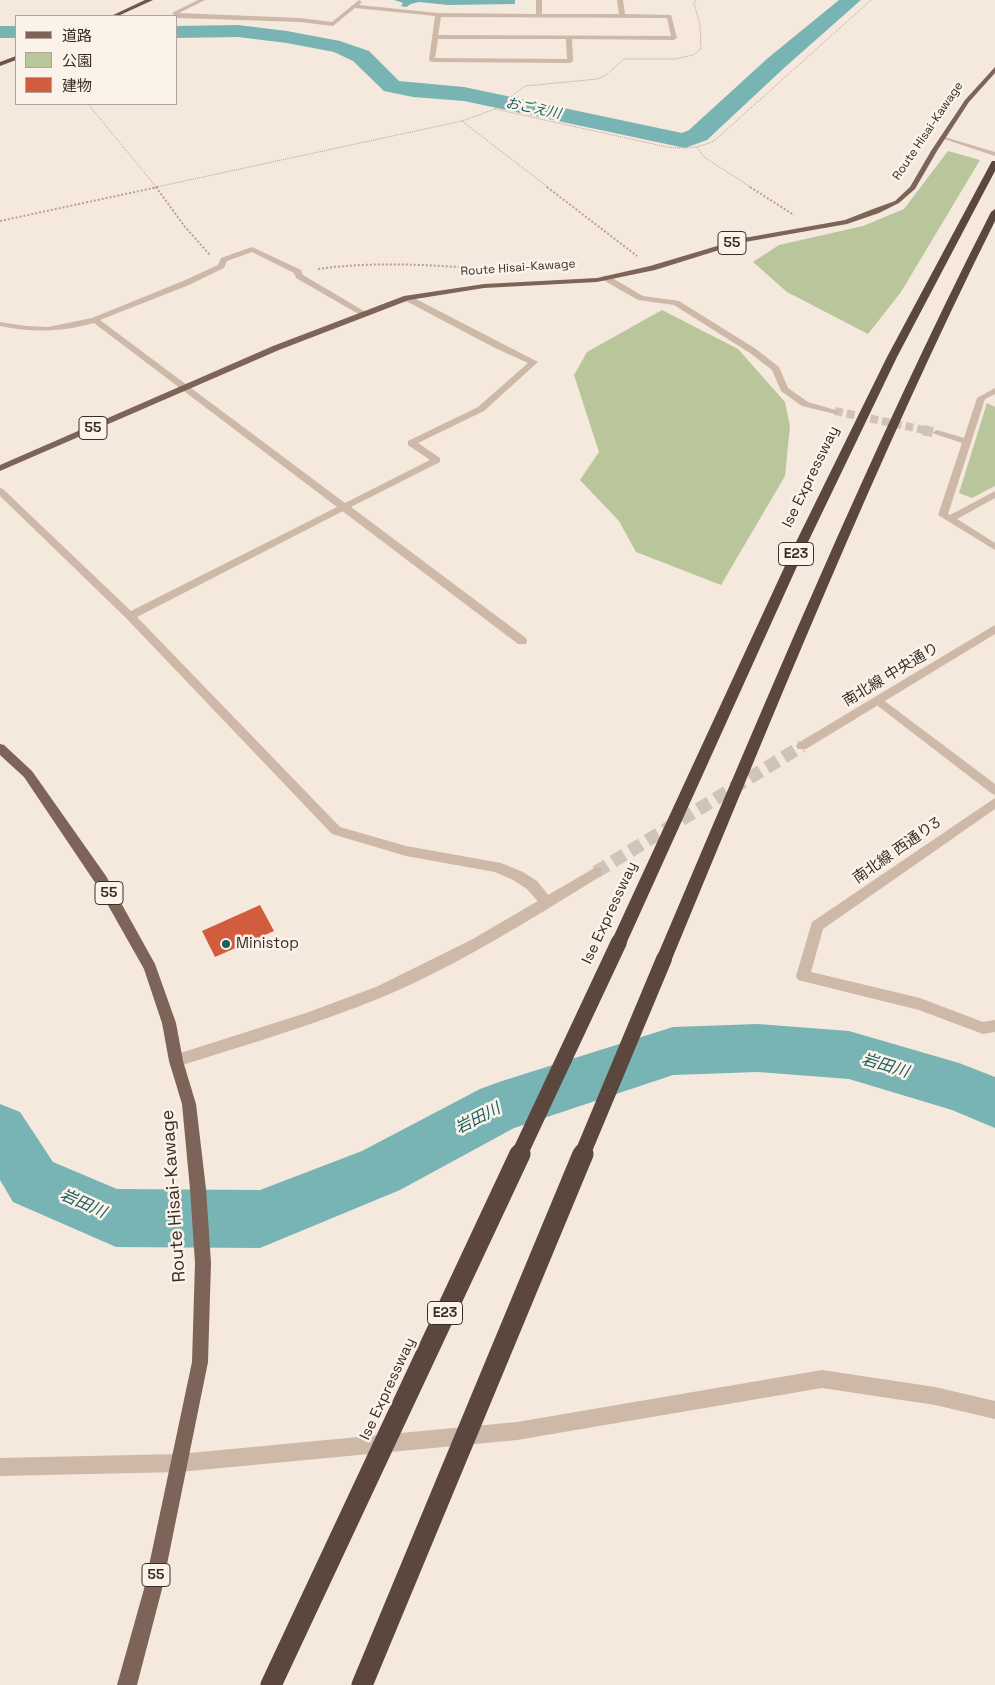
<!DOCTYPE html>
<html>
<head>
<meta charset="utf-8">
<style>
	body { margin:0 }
	#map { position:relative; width:995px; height:1685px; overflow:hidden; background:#f5e8dd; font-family:"Space Grotesk","Noto Sans JP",sans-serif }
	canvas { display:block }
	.legend { position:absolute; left:15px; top:15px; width:162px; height:90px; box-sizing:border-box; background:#fbf3ea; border:1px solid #aea49c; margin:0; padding:6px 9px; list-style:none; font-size:15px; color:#3a2d28 }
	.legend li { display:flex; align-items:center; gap:10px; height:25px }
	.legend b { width:25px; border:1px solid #aea49c }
</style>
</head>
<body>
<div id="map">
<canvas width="995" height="1685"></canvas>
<ul class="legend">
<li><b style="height:6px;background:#7d6358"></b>道路</li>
<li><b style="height:14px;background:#b9c59b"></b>公園</li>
<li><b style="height:14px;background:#d15d3e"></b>建物</li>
</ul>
</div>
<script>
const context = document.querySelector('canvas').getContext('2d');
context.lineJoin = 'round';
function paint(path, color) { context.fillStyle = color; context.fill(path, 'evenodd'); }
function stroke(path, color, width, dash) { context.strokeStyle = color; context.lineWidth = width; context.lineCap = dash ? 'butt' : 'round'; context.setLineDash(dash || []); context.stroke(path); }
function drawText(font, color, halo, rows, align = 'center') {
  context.font = font + ' "Space Grotesk","Noto Sans JP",sans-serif'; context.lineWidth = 5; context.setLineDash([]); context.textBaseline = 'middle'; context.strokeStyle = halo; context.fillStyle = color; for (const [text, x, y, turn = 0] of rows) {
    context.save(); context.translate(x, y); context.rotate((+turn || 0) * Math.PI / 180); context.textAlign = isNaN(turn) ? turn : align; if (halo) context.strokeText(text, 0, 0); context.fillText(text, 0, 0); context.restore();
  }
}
paint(new Path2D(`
	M948,151L980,160L901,292L868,334L787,292L753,262L779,245L863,226L904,209Z
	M662,310L738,349L785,402L790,426L785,476L721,585L636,552L619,521L580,480L599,452L574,375L587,352Z
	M987,403L995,407V486L972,498L959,493Z`), '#b9c59b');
paint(new Path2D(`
	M394,0H515V4L448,5L419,2L411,4L406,7L401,6L403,3Z`), '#79b4b5');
paint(new Path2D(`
	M839,0H861L784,68L707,140L685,148L464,101L413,97L384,91L353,61L334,52L287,43L238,37L176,38V26L238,25L287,31L340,41L369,51L399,81L464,87L682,133L689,130L768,58Z
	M0,26H16V38H0Z
	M758,1024L849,1031L959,1063L995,1077V1128L952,1110L849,1079L758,1072L673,1075L514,1128L400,1190L260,1248L116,1247L13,1202L0,1180V1104L20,1112L53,1162L117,1189L260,1190L362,1151L480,1089L499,1082L673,1027Z`), '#79b4b5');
paint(new Path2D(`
	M260,905L274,931L215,957L202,931Z`), '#d15d3e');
stroke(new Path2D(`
	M835,411L929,431`), '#d0c3b9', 8, [8, 4]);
stroke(new Path2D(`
	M923,430L937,433`), '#d0c3b9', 10, [10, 5]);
stroke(new Path2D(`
	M596,872L802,746`), '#d0c3b9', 13, [13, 7]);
stroke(new Path2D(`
	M88,104L157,188
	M495,109L667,147C684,149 699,148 714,141L871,0
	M462,121L549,188
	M697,147L704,157L752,188
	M152,188L462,121L495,109L525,86L598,79L606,75L624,59H675L693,55L701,49L700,24L694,4L696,0`), '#baa191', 1, [1, 1]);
stroke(new Path2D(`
	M156,187L185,227L210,255
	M547,187L637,256
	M750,187L794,215
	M0,221L158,187
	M318,269C375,261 431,265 488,269`), '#baa191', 2, [2, 2]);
paint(new Path2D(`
	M252,247L301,270L303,275L369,314L362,316L296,278L294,273L252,252L227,261L224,268L189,285L100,320L345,503L430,460L408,445V441L478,407L528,363L495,348L404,300V296H410L538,362L484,411L418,443L440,458V462L351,507L526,638L527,641L526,644H518L94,323C61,332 33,333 0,326V322L26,326L48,327L92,318L183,281L218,265L221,258Z`), '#ceb8a7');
paint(new Path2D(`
	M198,0H205L179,13L300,18L332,22L359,0L362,2L359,5L438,13L536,14V0H542V14H619L617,0H623L625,14L671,15L677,38L674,40L572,39L573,61L570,63L432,62L429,60L435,16L355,8L333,26L300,22L178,18L172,13ZM441,17L667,18L671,36L438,35ZM438,39H566L567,59L435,58Z
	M603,276H609L643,296L679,301L756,349L779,367L788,388L808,402L839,411L835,414L802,406L781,391L772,370L750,353L674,305L638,300L603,280Z
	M995,388V394L985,399L948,514L950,515L995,491V498L957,519L995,543V550L938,515L962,443L932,433L937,430L964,438L977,398Z
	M0,488L3,489L131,611L341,505H347V509L137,617L340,827L406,846L501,863L523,872L537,881L554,902L552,906L547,907L542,906L527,889L513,880L495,872L406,856L332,834L126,618L0,496Z
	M878,696L995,784V795L991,793L874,703L872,700Z
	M995,798V809L823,929L811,972L920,998L983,1022L995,1020V1032L983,1034L919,1010L798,980L796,976L812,922Z
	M822,1370L935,1387L995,1401V1419L935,1405L822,1388L517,1440L179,1472L0,1476V1458L179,1454L517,1422Z`), '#ceb8a7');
paint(new Path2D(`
	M941,136L995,152V156L941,138Z
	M995,625V634L806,749H798L796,746L798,743Z
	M596,867L601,868L602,872L601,876C531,919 460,964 385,996C317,1024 246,1045 176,1067L171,1066L169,1061L171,1056L306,1013L376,987L471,940Z`), '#ceb8a7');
paint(new Path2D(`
	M995,67V73L969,102L937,151L915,189L899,203L879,213L847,224L745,242L655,270L597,282L484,288L409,300L279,350L0,471V465L273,346L404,296L484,284L597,278L650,266L744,238L845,220L873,209L895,201L910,187L931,151L965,100Z
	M0,744L4,745L32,771L106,876L155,964L176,1023L183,1061L196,1104L206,1189L211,1263L208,1362L162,1589L137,1685H117L144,1589L192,1362L195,1263L190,1189L182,1104L169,1061L162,1023L144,969L96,884L24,777L0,755Z`), '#7d6358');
paint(new Path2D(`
	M145,0H153L118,16H111Z
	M16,56V60L0,66V62Z`), '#6c554b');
paint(new Path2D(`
	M992,161H995V171L897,357L808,542L627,942L625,947L619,949L613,947L611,942L796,542L887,357Z
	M995,209V221C875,462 775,711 672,959L670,964L664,966L658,964L656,959C763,708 867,456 991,212Z`), '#5c473e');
stroke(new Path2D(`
	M519,1155L619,942
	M582,1155L664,959`), '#5c473e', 16);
stroke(new Path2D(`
	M271,1685L520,1154
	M362,1685L583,1154`), '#5c473e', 21);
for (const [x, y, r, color] of [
	[226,944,5,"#195e60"]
]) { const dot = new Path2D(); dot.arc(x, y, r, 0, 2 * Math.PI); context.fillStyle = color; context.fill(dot); stroke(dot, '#fbf3ea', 2); }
drawText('12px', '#3a2d28', '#fbf3ea', [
	["Route Hisai-Kawage",928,131,-56],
	["Route Hisai-Kawage",518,268,-4]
]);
drawText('italic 14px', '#195e60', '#fbf3ea', [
	["おごえ川",533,109,12]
]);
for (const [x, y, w] of [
	[732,243,28],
	[93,428,28],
	[796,554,35],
	[109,893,28],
	[445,1313,35],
	[156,1575,28]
]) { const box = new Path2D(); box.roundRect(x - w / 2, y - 11.5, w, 23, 4); context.fillStyle = '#fbf3ea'; context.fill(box); stroke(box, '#3a2d28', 1); }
drawText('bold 14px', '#3a2d28', null, [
	["55",732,243],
	["55",93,428],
	["E23",796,554],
	["55",109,893],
	["E23",445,1313],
	["55",156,1575]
]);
drawText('15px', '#3a2d28', '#fbf3ea', [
	["Ise Expressway",811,477,-64],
	["南北線 中央通り",891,675,-31],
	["南北線 西通り3",897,851,-35],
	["Ise Expressway",610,913,-65],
	["Ise Expressway",388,1389,-65]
]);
drawText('15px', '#3a2d28', '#fbf3ea', [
	["Ministop",236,944]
], 'left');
drawText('italic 16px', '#195e60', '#fbf3ea', [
	["岩田川",885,1066,17],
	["岩田川",478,1119,-27],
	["岩田川",83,1204,24]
]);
drawText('18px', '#3a2d28', '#fbf3ea', [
	["Route Hisai-Kawage",174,1196,-94]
]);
</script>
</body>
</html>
